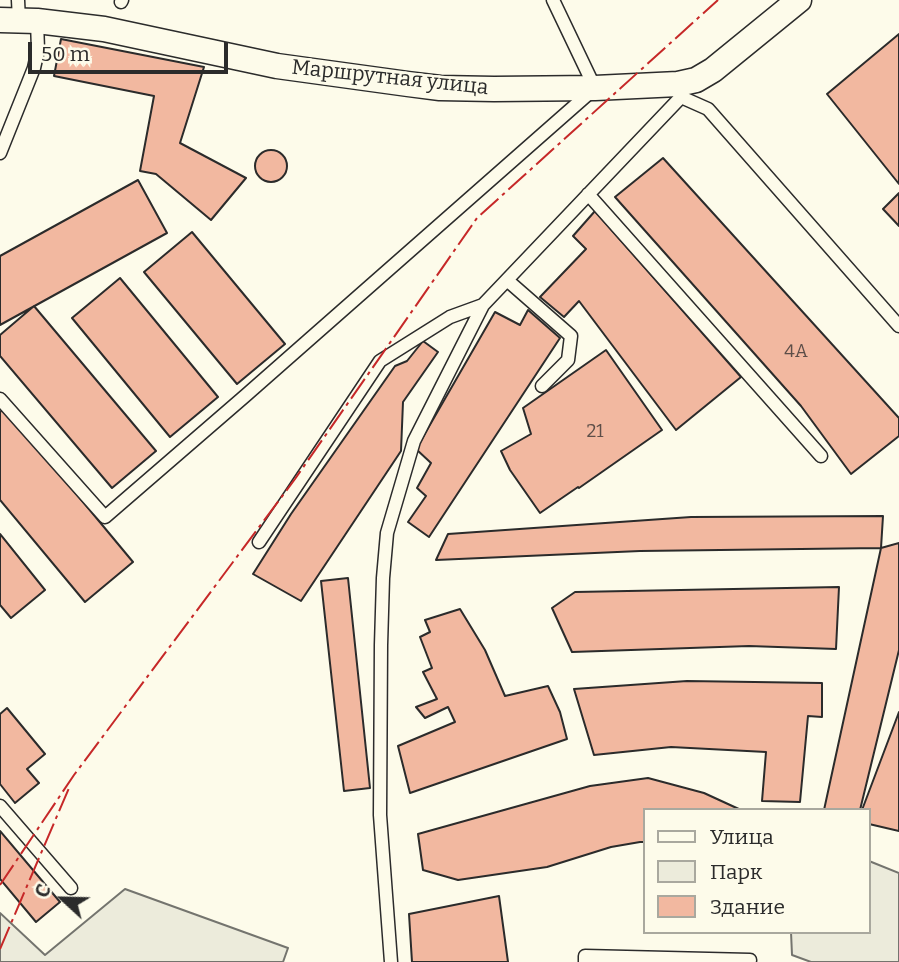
<!DOCTYPE html>
<html>
<head>
<meta charset="utf-8">
<style>
	body { margin:0 }
	#map { position:relative; width:899px; height:962px; overflow:hidden; background:#fdfbea; font-family:Bitter,serif }
	canvas { display:block }
	.legend { position:absolute; left:643px; top:808px; width:228px; height:126px; box-sizing:border-box; background:#fdfbea; border:2px solid #a9a89e; margin:0; padding:9px 12px; list-style:none; font-size:21px; color:#2b2b2b }
	.legend li { display:flex; align-items:center; gap:14px; height:35px }
	.legend b { width:35px; border:2px solid #a9a89e }
	.north { position:absolute; left:28px; top:864px; width:70px; height:70px; -webkit-text-stroke:5px #fdfbea; paint-order:stroke; rotate:292deg; font-size:19px; font-weight:700; line-height:28px; text-align:center; color:#2b2b2b }
	.north::after { content:''; display:block; margin:auto; width:24px; height:32px; background:#2b2b2b; clip-path:polygon(50% 0,100% 100%,50% 72%,0 100%) }
	.scale { position:absolute; left:28px; top:42px; width:200px; height:32px; box-sizing:border-box; border:4px solid #2b2b2b; border-top:0; padding-left:9px; font-size:21px; line-height:24px; white-space:nowrap; color:#2b2b2b; -webkit-text-stroke:5px #fdfbea; paint-order:stroke }
</style>
</head>
<body>
<div id="map">
<canvas width="899" height="962"></canvas>
<ul class="legend">
<li><b style="height:9px;background:#fdfbea"></b>Улица</li>
<li><b style="height:19px;background:#ecebdb"></b>Парк</li>
<li><b style="height:19px;background:#f2b8a0"></b>Здание</li>
</ul>
<div class="north">С</div>
<div class="scale">50 m</div>
</div>
<script>
const context = document.querySelector('canvas').getContext('2d');
context.lineJoin = 'round';
function paint(path, color) { context.fillStyle = color; context.fill(path, 'evenodd'); }
function stroke(path, color, width, dash) { context.strokeStyle = color; context.lineWidth = width; context.lineCap = dash ? 'butt' : 'round'; context.setLineDash(dash || []); context.stroke(path); }
function drawText(font, color, halo, rows, align = 'center') {
  context.font = font + ' Bitter,serif'; context.lineWidth = 5; context.setLineDash([]); context.textBaseline = 'middle'; context.strokeStyle = halo; context.fillStyle = color; for (const [text, x, y, turn = 0] of rows) {
    context.save(); context.translate(x, y); context.rotate((+turn || 0) * Math.PI / 180); context.textAlign = isNaN(turn) ? turn : align; if (halo) context.strokeText(text, 0, 0); context.fillText(text, 0, 0); context.restore();
  }
}
const green = new Path2D(`
	M869,861L899,873V962H811L792,955L791,932H869Z
	M125,889L288,948L283,962H0V913L45,955Z`);
paint(green, '#ecebdb');
stroke(green, '#74746e', 2);
const building = new Path2D(`
	M899,34V184L827,94Z
	M61,39L204,67L180,143L246,178L211,220L156,174L140,171L154,96L54,76Z
	M255 166a16 16 0 1 1 32 0a16 16 0 1 1-32 0Z
	M663,158L899,418V436L851,474L801,406L615,197Z
	M138,180L167,233L0,325V256Z
	M899,193V226L883,209Z
	M595,211L741,377L676,430L579,301L564,317L540,297L586,249L573,236Z
	M192,232L285,344L237,384L144,272Z
	M120,278L218,397L170,437L72,318Z
	M34,306L156,451L112,488L0,356V335Z
	M528,310L560,338L429,537L408,522L426,496L417,488L431,463L416,449L495,312L520,325Z
	M423,341L438,352L403,402L401,451L301,601L253,574L291,514L395,366L407,361Z
	M606,350L662,430L579,488L578,487L540,513L510,470L501,451L531,434L523,408Z
	M5,408L133,562L85,602L0,500V412Z
	M883,516L881,548L640,551L436,560L448,534L691,517Z
	M0,534L45,590L11,618L0,605Z
	M899,543V650L860,810H824L881,548Z
	M348,578L370,788L344,791L321,581Z
	M839,587L836,649L749,646L572,652L552,608L575,592Z
	M460,609L485,650L505,696L548,686L560,712L567,739L410,793L398,746L455,722L448,707L425,718L416,707L437,699L423,672L432,668L420,637L430,632L425,620Z
	M687,681L822,683V717L808,716L800,802L762,801L766,752L671,747L594,755L574,689Z
	M7,708L45,754L27,769L39,783L15,803L0,784V714Z
	M899,712V831L869,824V810H862Z
	M648,778L704,793L741,810H645V842H640L611,847L547,867L458,880L423,870L418,834L590,786Z
	M0,831L60,902L36,922L0,879Z
	M499,896L508,962H412L409,914Z`);
paint(building, '#f2b8a0');
stroke(building, '#2b2b2b', 2);
const service = new Path2D(`
	M18,0L19,21
	M121,2L122,0
	M0,153L34,68L38,50L37,21
	M588,194L821,456
	M507,280L571,336L568,360L542,386
	M0,399L105,517L245,396L595,88L553,0
	M259,542L380,361L450,317L483,305L681,97L708,109L899,326
	M0,806L71,888
	M391,962L380,815L381,645L383,578L387,533L414,441L483,305
	M585,962V956L750,960L749,962`);
const minor = new Path2D(`
	M0,20L37,21L104,29L277,66L408,84L440,88L494,89L595,88L678,84L696,80L713,70L799,0`);
stroke(service, '#2b2b2b', 15);
stroke(minor, '#2b2b2b', 27);
stroke(service, '#fdfbea', 12);
stroke(minor, '#fdfbea', 24);
stroke(new Path2D(`
	M0,885L74,775L295,479L477,218L718,0
	M0,949L69,788`), '#c62828', 2, [24, 5, 3.5, 5]);
drawText('18px', '#5d4e48', null, [
	["4А",796,352],
	["21",595,432]
]);
drawText('21px', '#2b2b2b', '#fdfbea', [
	["Маршрутная улица",390,78,6]
]);
</script>
</body>
</html>
